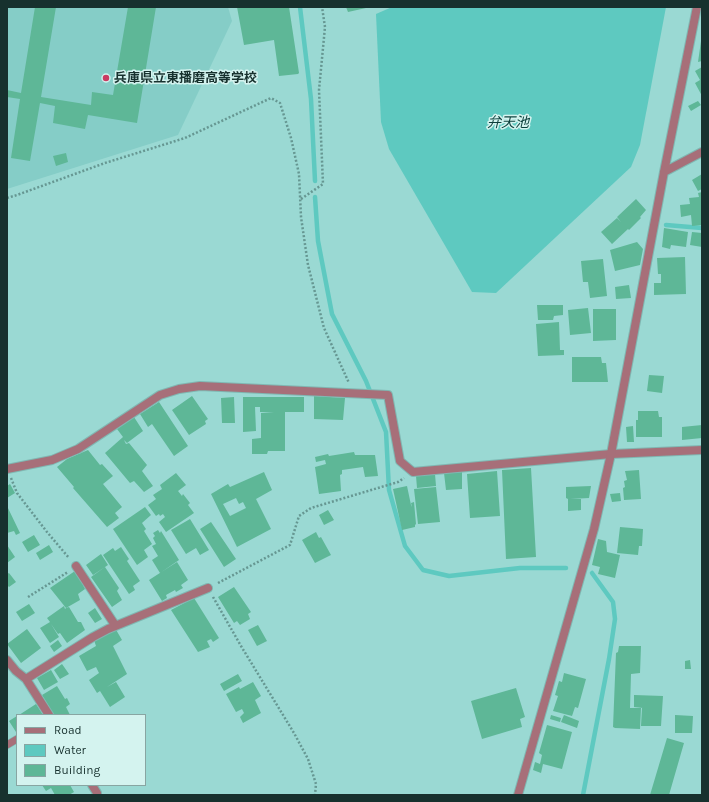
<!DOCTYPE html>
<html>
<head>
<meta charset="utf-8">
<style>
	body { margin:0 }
	#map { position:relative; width:709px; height:802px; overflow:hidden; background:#9ad9d3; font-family:Karla,sans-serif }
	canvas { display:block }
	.frame { position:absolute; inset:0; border:8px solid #17312e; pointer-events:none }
	.legend { position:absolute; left:16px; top:714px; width:130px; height:72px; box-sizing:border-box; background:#d4f3ef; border:1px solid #88a5a2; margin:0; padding:5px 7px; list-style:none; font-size:12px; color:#17312e }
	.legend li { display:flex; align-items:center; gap:8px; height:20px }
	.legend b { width:20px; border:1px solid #88a5a2 }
</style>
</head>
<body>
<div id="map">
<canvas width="709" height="802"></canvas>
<div class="frame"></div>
<ul class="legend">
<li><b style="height:5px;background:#a76f79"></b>Road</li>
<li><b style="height:11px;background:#5ec9c0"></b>Water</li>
<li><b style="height:11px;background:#5eb797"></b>Building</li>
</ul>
</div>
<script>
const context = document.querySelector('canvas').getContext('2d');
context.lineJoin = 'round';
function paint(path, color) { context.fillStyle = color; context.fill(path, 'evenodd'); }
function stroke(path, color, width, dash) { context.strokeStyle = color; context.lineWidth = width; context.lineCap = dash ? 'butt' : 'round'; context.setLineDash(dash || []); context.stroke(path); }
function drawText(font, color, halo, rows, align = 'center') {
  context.font = font + ' Karla,"Noto Sans JP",sans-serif'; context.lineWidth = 3; context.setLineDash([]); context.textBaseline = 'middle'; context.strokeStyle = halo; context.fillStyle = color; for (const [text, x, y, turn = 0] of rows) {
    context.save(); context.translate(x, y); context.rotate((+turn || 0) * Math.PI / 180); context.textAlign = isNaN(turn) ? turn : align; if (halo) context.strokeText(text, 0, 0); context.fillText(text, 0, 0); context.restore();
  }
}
paint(new Path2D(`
	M7,7H228L232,21L178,135L7,189Z`), '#85cdc7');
paint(new Path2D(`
	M392,7H666L640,145L631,167L496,293L472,292L389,149L381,122L376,14Z`), '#5ec9c0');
stroke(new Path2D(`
	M300,7L311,99L315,181
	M315,197L318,241L332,314L366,381L386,432L389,490L405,546L423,570L449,576L520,568H566
	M666,225L702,228
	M583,795L609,659L615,619L613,602L592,573`), '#5ec9c0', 4.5);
paint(new Path2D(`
	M35,7H56L41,97L91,105L92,92L113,95L128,7H156L137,123L88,115L85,129L53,123L55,106L40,103L30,161L11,158L20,99L7,97V90L21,93Z
	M237,7H289L299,73L298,74L279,76L274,40L244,45Z
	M346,7H366V8L348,12Z
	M701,41H702V61L698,62Z
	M702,67V96L695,83L700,80L695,71Z
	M698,101L701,105L691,111L688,106Z
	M66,153L68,162L56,166L53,156Z
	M702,174V189L698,191L692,180Z
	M702,192V225L692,226L691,215L681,217L680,205L690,204L689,198L699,197L698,193Z
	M636,199L646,210L640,217L641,218L629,230L628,229L612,244L601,232L617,218L621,222L617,217Z
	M664,228L688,232L686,247L671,245L670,249L662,247Z
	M692,232L702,233V247L690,245Z
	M637,242L643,249L640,265L615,271L610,250Z
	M685,257L686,294L654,295V283H661V274H658L657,258Z
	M603,259L607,296L590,298L588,282H583L581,261Z
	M629,285L631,298L616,299L615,287Z
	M537,305H563V315L554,316L553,320H538Z
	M588,308L591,333L570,335L568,310Z
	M593,309H616V340L593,341Z
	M559,322L560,350H564V355L538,356L536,324Z
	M572,357H601L602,363H606L608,382H572Z
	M649,375L664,376L662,393L647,391Z
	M192,396L208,419L205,421L206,424L189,435L172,410Z
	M314,396L345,398L343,420L314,419Z
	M234,397L235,423H222L221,398Z
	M243,397H304V412H285V451H268L267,454H252V439L261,438V413L274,412H260V407H255L256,431L243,432Z
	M159,402L188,446L174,456L152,424L148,427L140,414Z
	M638,411H658L659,417H662V437H636V420H638Z
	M134,417L143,431L127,443L124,440L126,444L129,443L147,465L142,471L153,486L144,492L134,481L130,483L105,453L123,437L117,429Z
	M702,425V438L682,440V427Z
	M633,426L634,442H627L626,427Z
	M88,450L100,465L102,464L113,476L103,484L122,507L115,513L119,518L107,527L73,488L74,487L57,467L67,459Z
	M354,452L355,455H375L378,476L365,477L363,467L342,470V474L340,475L341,491L319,494L315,467L326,464L325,460L316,462L315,457L328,454L329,456Z
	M531,468L536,557L506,559L502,470Z
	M639,470L641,499L624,500L623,488L625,487L624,481L627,480L625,471Z
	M497,471L500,516L470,518L467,474Z
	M264,472L272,490L256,499L271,529L237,547L211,494L228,484L230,487ZM236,498L239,504L243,502L246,508L230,516L223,504Z
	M462,472V489L446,490L444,473Z
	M176,473L186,485L178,491L182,496L183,494L190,503L188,505L194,513L166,532L159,522L165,517L163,514L160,516L159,514L156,516L148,505L156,499L153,495L162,489L160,485Z
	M435,474L436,486L417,488L416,476Z
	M10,484L15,493L7,498V486Z
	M407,486L411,505L399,508L411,505L412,507L411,503L414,502L416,524L415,525V527L402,530L393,489Z
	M591,486L589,498L570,499H581V510L568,511V499L566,498V487Z
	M436,487L440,522L418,524L414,489Z
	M620,493L621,501L612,502L610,494Z
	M7,506L20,533L16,535L14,531L7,533Z
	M145,507L151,515L142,523L146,529L144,531L152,544L144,550L148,557L137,565L113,529Z
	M328,510L334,520L324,525L319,515Z
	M190,519L209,550L200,555L196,548L186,554L171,530Z
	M211,522L236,559L224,567L200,529Z
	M620,527L643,529L642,546H639L638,555L617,553Z
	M158,530L160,533L161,531L179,560L160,573L152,560L158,556L152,546L156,544L153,538L155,536L153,533Z
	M316,532L319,538L321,537L331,555L315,563L302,540Z
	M34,535L40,545L28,552L22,542Z
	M598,539L606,541L607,552L620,555L615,578L598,574L600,567L592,565Z
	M7,545L15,557L7,563Z
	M49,545L53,552L40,560L36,553Z
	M121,547L129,559L127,561L140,581L133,586L135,590L129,594L103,555L113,548L115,551Z
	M101,554L108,565L93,575L86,565Z
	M177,562L188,580L181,585L183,588L176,592L175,590L166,595L167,598L162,601L149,580Z
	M105,567L119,588L117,591L122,600L112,607L91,577Z
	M75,571L84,584L83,585L85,589L78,594L80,600L66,608L69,607L78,622H81L85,630L67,643L60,633L58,634L51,624L59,637L50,643L40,628L50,622L47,618L64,606L65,609L66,608L50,588Z
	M9,573L16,582L9,587L7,585V574Z
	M234,587L251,612L248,614L250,619L240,625L237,621L234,623L218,597Z
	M194,598L219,638L213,642L211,639L207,641L210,647L198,652L171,610Z
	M29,604L35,613L22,621L16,612Z
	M95,608L102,619L95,623L88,613Z
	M258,625L267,641L257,646L248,630Z
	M115,628L122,640L113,646L127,674L107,687L116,682L125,697L110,707L100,691L97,693L89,680L99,673L96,667L87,671L79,656L96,646L94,640Z
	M27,629L41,648L21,663L7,644Z
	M58,640L62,646L54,652L50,646Z
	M619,646H641L640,673L631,674L630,708H641L640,729L615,728L613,727L616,653L618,652Z
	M690,660L691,669H685V661Z
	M62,664L69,674L60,679L54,670Z
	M51,670L58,682L44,690L37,678Z
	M564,673L586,679L578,708L575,707L572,716L553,711L558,696L555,695L559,681L562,682Z
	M238,674L242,681L224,691L220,684Z
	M253,682L261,696L255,700L261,713L243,723L240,717L244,713L242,709L236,712L226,694L239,687L240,689Z
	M57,686L65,699L67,698L70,704L66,707L70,715H54L42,695Z
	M516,688L525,717L520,719L522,727L482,739L471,701Z
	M634,695L663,696L661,726H641L642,708H643L634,707Z
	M36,704L43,715H19Z
	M551,715L561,718L560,722L550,719Z
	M564,715L579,721L577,728L561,722Z
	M675,715L693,716L692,733H675Z
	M17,716V731L16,732L9,721Z
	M547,725L572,732L562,769L543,764L541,773L533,770L535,762L540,764L542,755L539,753Z
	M667,738L684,743L669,795H650Z
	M42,785H70L74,792L69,795H55L51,788L46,791Z`), '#5eb797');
const service = new Path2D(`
	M7,745L17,739`);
const minor = new Path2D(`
	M7,469L52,460L78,449L160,395L179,389L200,386L388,395L400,461L413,472L611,454L702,450
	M76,566L115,625
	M7,660L16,671L26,679L93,637L108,629L208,588
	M26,679L49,715
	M92,785L97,793`);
const tertiary = new Path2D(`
	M664,172L702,152
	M518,795L594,529L611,454L664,172L697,7`);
stroke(service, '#80b7b2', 8);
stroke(minor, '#80b7b2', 10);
stroke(tertiary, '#80b7b2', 10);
stroke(new Path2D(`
	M7,198L17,195L105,163L185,138L271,98L280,103L291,138L299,174L301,217L308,265L324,328L349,383
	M301,199L323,184L319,90L325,27L322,7
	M11,478L17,493L47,532L69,558
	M218,583L290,545L299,516L311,508L398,482L404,478
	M28,597L68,572
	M213,597L241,646L294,733L308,759L316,784L315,795`), '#669792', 2.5, [2, 2]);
stroke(service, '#a76f79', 7);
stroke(minor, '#a76f79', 8);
stroke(tertiary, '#a76f79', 8);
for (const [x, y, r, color] of [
	[106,78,4,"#ca3b63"]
]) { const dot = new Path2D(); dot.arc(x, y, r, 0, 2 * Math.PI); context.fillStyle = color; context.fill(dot); stroke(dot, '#d4f3ef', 1.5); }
drawText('bold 13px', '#17312e', '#d4f3ef', [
	["兵庫県立東播磨高等学校",114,78]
], 'left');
drawText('italic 14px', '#0c3f3b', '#d4f3ef', [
	["弁天池",508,123]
]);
</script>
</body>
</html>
